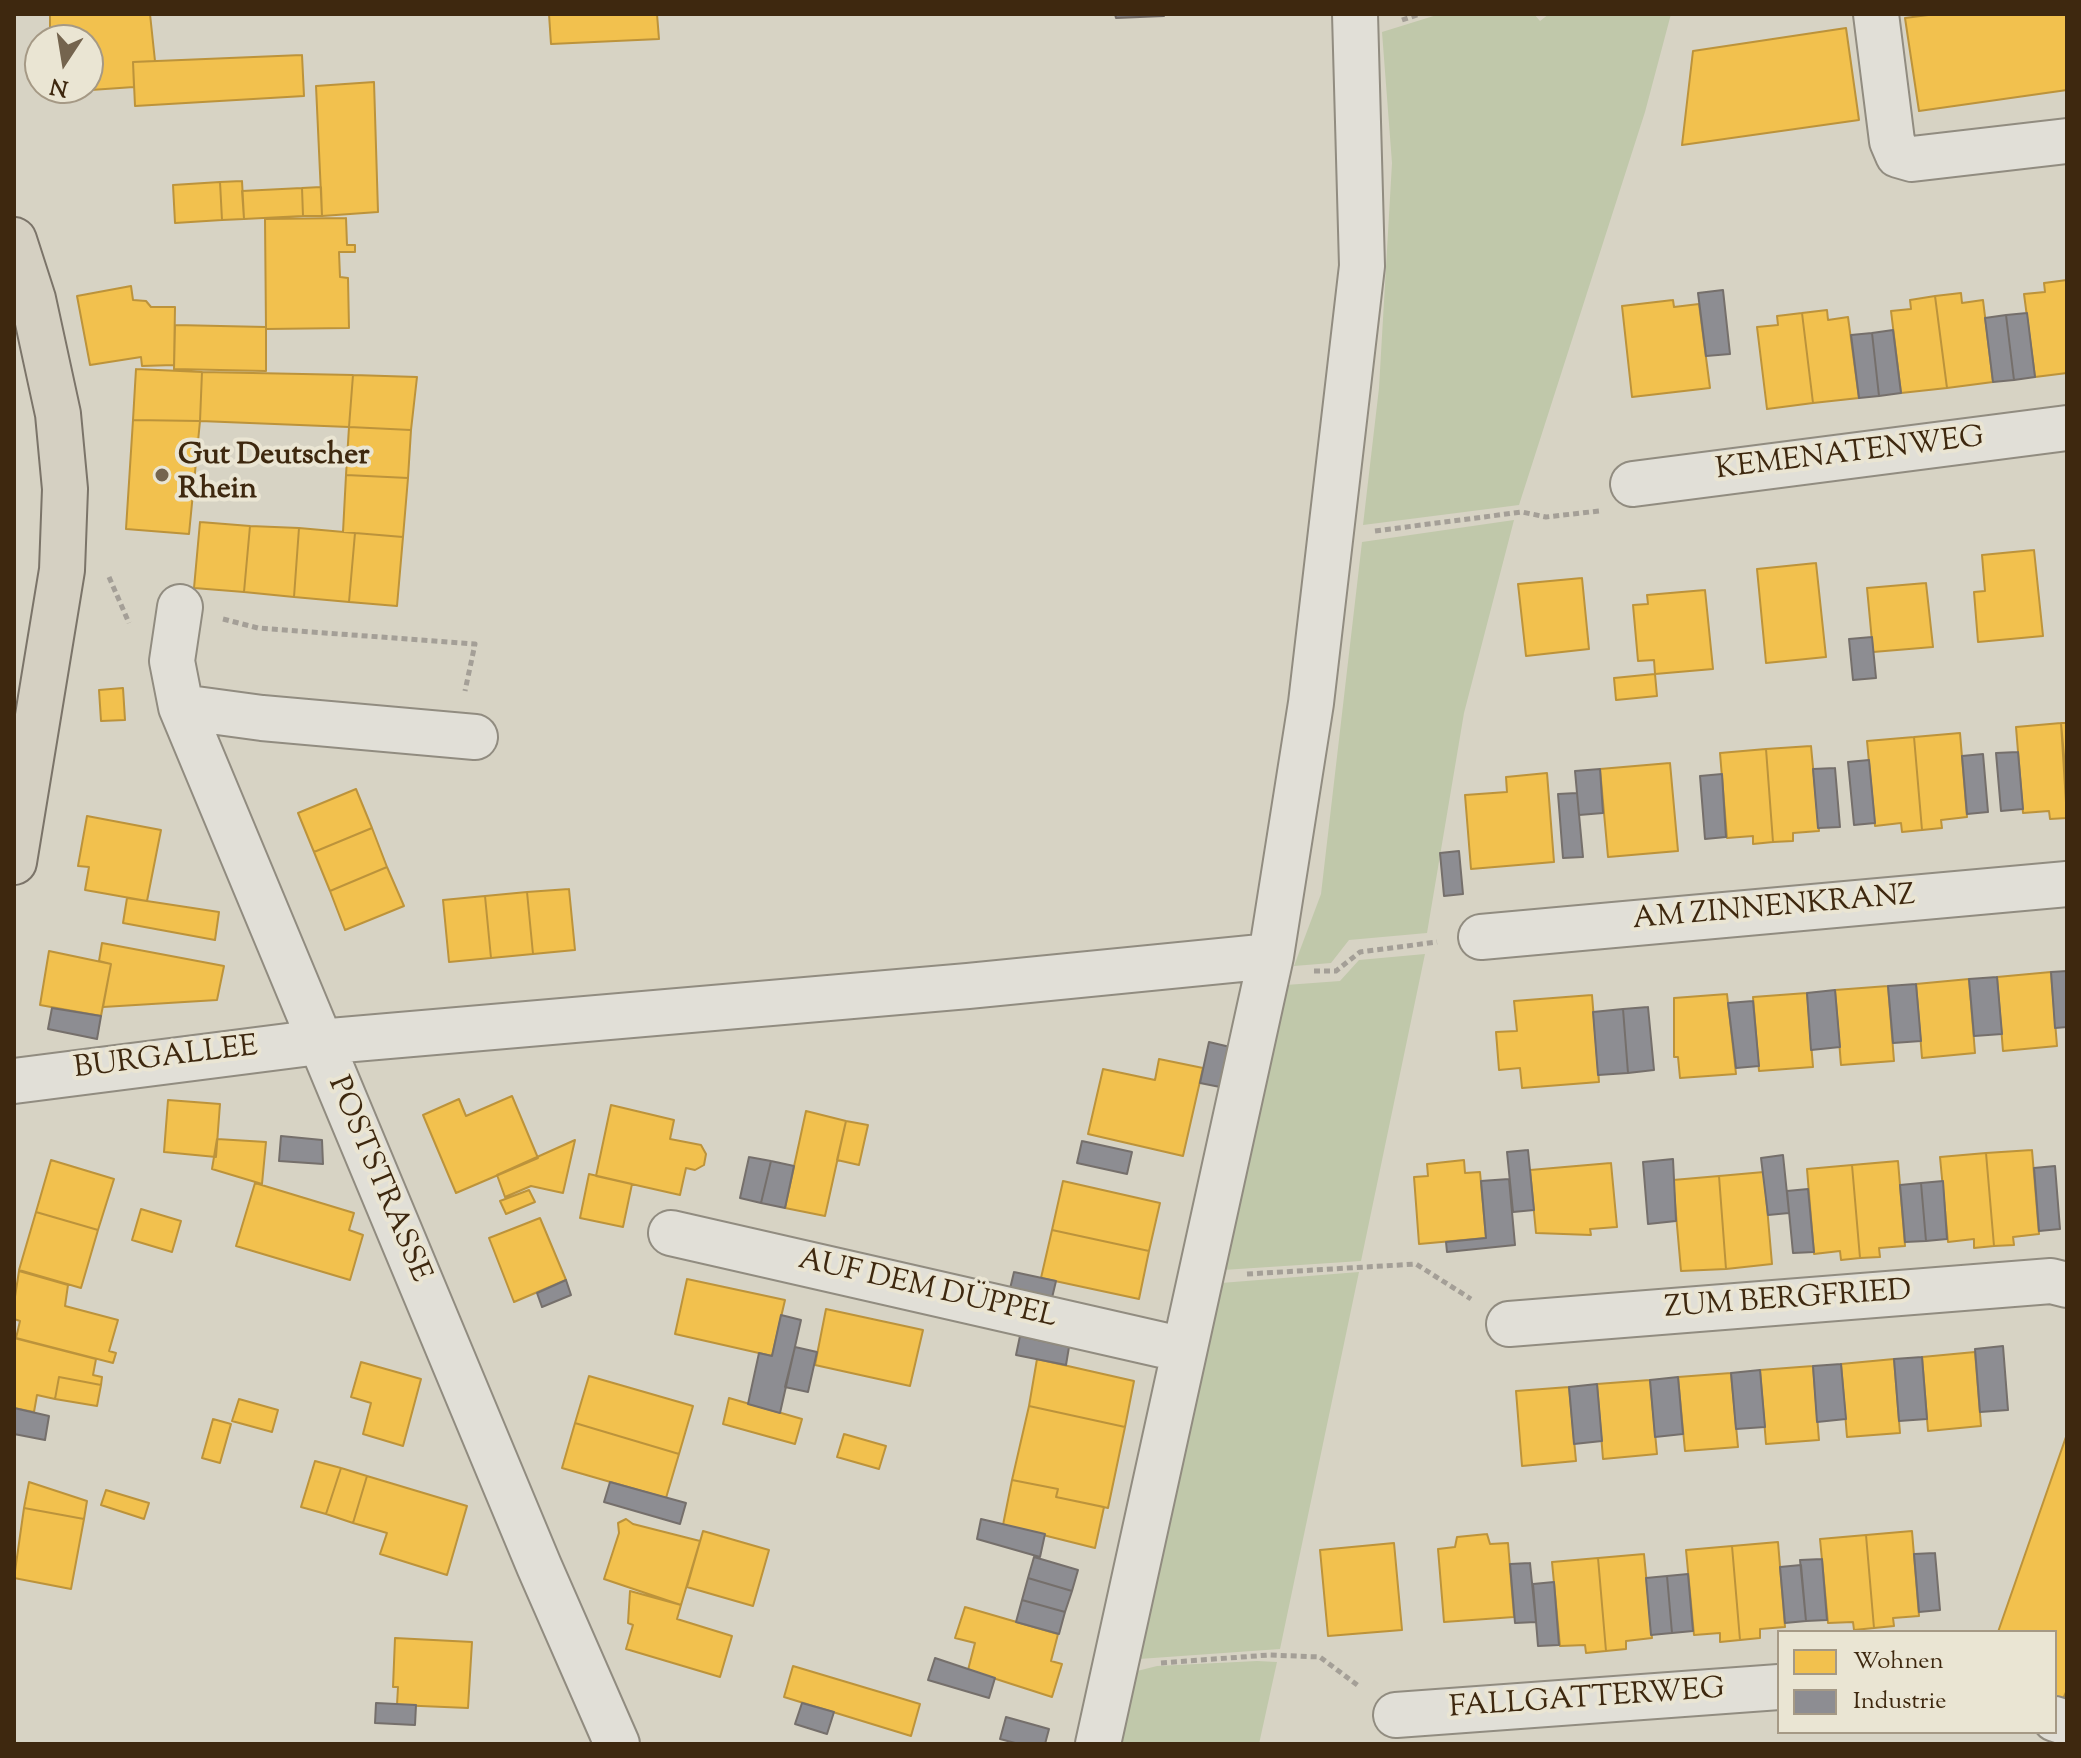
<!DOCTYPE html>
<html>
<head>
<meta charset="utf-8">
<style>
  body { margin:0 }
  #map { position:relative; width:2081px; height:1758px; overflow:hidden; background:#d7d3c4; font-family:"Sorts Mill Goudy",serif }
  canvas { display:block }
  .frame { position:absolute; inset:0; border:16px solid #3e280f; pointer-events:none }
  .legend { position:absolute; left:1777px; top:1630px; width:280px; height:104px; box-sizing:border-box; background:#eae5d3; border:2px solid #a59985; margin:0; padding:10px 14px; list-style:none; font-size:24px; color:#3e280f }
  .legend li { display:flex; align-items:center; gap:16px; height:40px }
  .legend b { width:40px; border:2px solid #a59985 }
  .north { position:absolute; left:24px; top:24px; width:80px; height:80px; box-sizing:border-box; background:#eae5d3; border:2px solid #a59985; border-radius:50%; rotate:192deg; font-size:22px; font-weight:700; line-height:32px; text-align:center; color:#3e280f }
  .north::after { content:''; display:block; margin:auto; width:28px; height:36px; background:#74644e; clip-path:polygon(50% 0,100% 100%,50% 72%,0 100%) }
</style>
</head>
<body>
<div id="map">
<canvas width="2081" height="1758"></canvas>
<div class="frame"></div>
<ul class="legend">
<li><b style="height:22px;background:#f2c14e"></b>Wohnen</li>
<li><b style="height:22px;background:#8d8d92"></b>Industrie</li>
</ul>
<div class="north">N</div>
</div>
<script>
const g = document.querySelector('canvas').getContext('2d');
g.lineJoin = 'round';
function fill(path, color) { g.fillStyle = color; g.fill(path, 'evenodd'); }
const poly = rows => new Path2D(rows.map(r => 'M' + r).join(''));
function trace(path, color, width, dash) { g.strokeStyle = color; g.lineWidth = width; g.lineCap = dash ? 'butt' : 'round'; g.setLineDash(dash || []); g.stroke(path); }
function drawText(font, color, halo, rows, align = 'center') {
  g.font = font + ' "Sorts Mill Goudy",serif'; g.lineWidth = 8; g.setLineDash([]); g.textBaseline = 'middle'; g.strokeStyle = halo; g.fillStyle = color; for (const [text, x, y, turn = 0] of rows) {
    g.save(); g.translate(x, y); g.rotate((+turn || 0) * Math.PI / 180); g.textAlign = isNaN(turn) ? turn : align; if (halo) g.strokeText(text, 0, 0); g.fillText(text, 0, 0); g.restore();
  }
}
const green = poly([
  [1440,14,1534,14,1540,21,1549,14,1671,14,1645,112,1519,505,1363,525,1379,388,1392,163,1382,32],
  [1514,520,1464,713,1427,933,1349,940,1331,963,1294,966,1321,894,1362,542],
  [1425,954,1361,1261,1223,1270,1286,985,1340,981,1359,960],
  [1359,1272,1280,1649,1139,1659,1221,1283],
  [1257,1661,1277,1662,1259,1744,1121,1744,1137,1671,1157,1666]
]);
const homes = poly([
  [50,14,150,14,155,61,133,62,134,87,62,92,62,88,88,88,88,40,50,40,50,14],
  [549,14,657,14,659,39,551,44,549,14],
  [1936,14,2067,14,2067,90,1919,111,1905,18,1936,14],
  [1846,28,1859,120,1682,145,1693,51,1846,28],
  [302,55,304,96,135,106,133,62,302,55],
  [374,82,378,212,322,216,316,86,374,82],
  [242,181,244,219,222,220,220,182,242,181],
  [220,182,222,220,175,223,173,185,220,182],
  [321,187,322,216,303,216,302,188,321,187],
  [302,188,303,216,244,219,242,191,302,188],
  [346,218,347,245,355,245,355,252,339,252,340,277,348,278,349,328,266,329,265,219,346,218],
  [2067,280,2067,373,2035,377,2024,294,2045,292,2044,283,2067,280],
  [131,286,133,300,146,301,151,307,175,307,174,365,142,366,141,357,90,365,77,296,131,286],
  [1961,293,1962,303,1983,300,1993,382,1947,388,1935,296,1961,293],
  [1935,296,1947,388,1901,393,1891,311,1911,309,1910,300,1935,296],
  [1673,300,1674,307,1699,304,1710,388,1632,397,1622,306,1673,300],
  [1827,310,1828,320,1848,317,1859,398,1813,403,1802,313,1827,310],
  [1802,313,1813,403,1767,409,1757,327,1778,325,1777,316,1802,313],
  [175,325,266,327,266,371,174,369,175,325],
  [136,369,202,372,200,421,133,420,136,369],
  [202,372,353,375,349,427,200,421,202,372],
  [353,375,417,377,411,430,349,427,353,375],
  [133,420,200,421,189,534,126,529,133,420],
  [349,427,411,430,408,478,346,475,349,427],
  [346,475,408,478,403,537,343,532,346,475],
  [200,522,250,526,244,592,194,588,200,522],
  [250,526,299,528,294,597,244,592,250,526],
  [299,528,355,533,349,602,294,597,299,528],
  [355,533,403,537,397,606,349,602,355,533],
  [2034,550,2043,636,1978,642,1974,592,1985,591,1982,555,2034,550],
  [1816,563,1826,657,1766,663,1757,569,1816,563],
  [1582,578,1589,649,1526,656,1518,584,1582,578],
  [1926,583,1933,647,1873,652,1867,588,1926,583],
  [1705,590,1713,669,1655,674,1654,660,1638,661,1633,605,1648,604,1647,595,1705,590],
  [1655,674,1657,696,1616,700,1614,678,1655,674],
  [123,688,125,720,101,721,99,690,123,688],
  [2061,723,2067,723,2067,789,2061,723],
  [2061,723,2067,818,2050,819,2049,811,2023,813,2016,727,2061,723],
  [1960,733,1967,817,1941,820,1942,828,1922,830,1914,737,1960,733],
  [1914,737,1922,830,1902,832,1901,823,1875,826,1867,741,1914,737],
  [1811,746,1819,831,1793,833,1793,841,1773,842,1766,749,1811,746],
  [1766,749,1773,842,1753,844,1753,836,1727,838,1720,753,1766,749],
  [1670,763,1678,851,1608,857,1600,769,1670,763],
  [1547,773,1554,862,1471,869,1465,795,1507,792,1506,777,1547,773],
  [356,789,372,828,314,852,298,813,356,789],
  [87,816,161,830,147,901,85,890,89,867,78,866,87,816],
  [372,828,387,867,330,891,314,852,372,828],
  [387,867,404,906,345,930,330,891,387,867],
  [569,889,575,950,533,954,527,892,569,889],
  [527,892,533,954,491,958,485,896,527,892],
  [485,896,491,958,449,962,443,900,485,896],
  [127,898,219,912,215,940,123,923,127,898],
  [102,943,224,966,217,1000,103,1007,111,964,99,961,102,943],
  [49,951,111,964,101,1016,40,1005,49,951],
  [2051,972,2057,1046,2003,1051,1997,977,2051,972],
  [1969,979,1975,1053,1922,1058,1916,984,1969,979],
  [1888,986,1894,1061,1841,1065,1835,990,1888,986],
  [1807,993,1813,1067,1759,1071,1753,997,1807,993],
  [1727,994,1736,1074,1680,1078,1678,1057,1674,1057,1674,998,1727,994],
  [1592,995,1599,1082,1522,1088,1520,1068,1499,1070,1496,1032,1517,1031,1514,1001,1592,995],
  [1159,1059,1203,1068,1183,1156,1088,1134,1103,1069,1155,1080,1159,1059],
  [512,1096,538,1158,456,1193,423,1115,459,1099,466,1116,512,1096],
  [168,1100,220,1104,216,1157,164,1152,168,1100],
  [611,1105,674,1120,670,1139,701,1145,706,1154,704,1165,695,1170,686,1168,680,1195,596,1176,611,1105],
  [806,1111,846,1121,825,1216,785,1208,806,1111],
  [846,1121,868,1125,859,1165,837,1160,846,1121],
  [217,1139,266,1142,262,1184,212,1169,217,1139],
  [575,1140,563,1193,531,1186,505,1197,497,1175,575,1140],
  [2032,1150,2039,1234,2013,1237,2014,1245,1994,1246,1986,1153,2032,1150],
  [1986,1153,1994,1246,1974,1248,1974,1239,1948,1242,1940,1157,1986,1153],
  [51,1160,114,1179,98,1230,36,1212,51,1160],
  [1464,1160,1465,1173,1480,1172,1486,1238,1419,1244,1414,1177,1428,1176,1427,1164,1464,1160],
  [1898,1161,1905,1246,1879,1248,1880,1257,1860,1258,1852,1165,1898,1161],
  [1611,1163,1617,1227,1590,1229,1591,1235,1536,1233,1530,1170,1611,1163],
  [1852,1165,1860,1258,1841,1260,1840,1251,1814,1254,1807,1169,1852,1165],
  [1764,1172,1772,1264,1726,1269,1719,1176,1764,1172],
  [589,1174,632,1184,623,1227,580,1218,589,1174],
  [1719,1176,1726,1269,1681,1271,1673,1180,1719,1176],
  [1063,1181,1160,1203,1149,1251,1052,1230,1063,1181],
  [255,1183,354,1213,349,1230,363,1235,350,1280,236,1246,255,1183],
  [529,1190,535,1202,506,1214,500,1201,529,1190],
  [141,1209,181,1221,172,1252,132,1240,141,1209],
  [36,1212,98,1230,81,1288,19,1270,36,1212],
  [540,1218,566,1280,514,1302,489,1238,540,1218],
  [1052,1230,1149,1251,1139,1299,1041,1278,1052,1230],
  [19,1271,68,1285,65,1306,118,1320,109,1351,116,1353,113,1363,16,1338,20,1321,14,1319,14,1303,19,1271],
  [687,1279,785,1300,772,1356,675,1334,687,1279],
  [826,1309,923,1330,910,1386,815,1365,826,1309],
  [14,1338,96,1359,93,1375,102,1377,101,1385,59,1377,55,1399,37,1395,34,1412,14,1408,14,1338],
  [1975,1352,1981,1426,1928,1431,1922,1357,1975,1352],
  [1037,1359,1134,1381,1125,1427,1029,1406,1037,1359],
  [1894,1359,1900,1433,1847,1437,1841,1364,1894,1359],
  [361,1362,421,1379,403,1446,363,1434,371,1403,351,1397,361,1362],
  [1813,1366,1819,1440,1766,1444,1760,1370,1813,1366],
  [1731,1373,1738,1447,1685,1451,1678,1377,1731,1373],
  [589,1376,693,1406,679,1454,575,1423,589,1376],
  [59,1377,101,1385,97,1406,55,1399,59,1377],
  [1650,1380,1657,1454,1603,1459,1597,1384,1650,1380],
  [1569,1387,1576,1461,1522,1466,1516,1391,1569,1387],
  [729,1398,802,1419,795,1444,723,1424,729,1398],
  [239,1399,278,1410,272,1432,232,1421,239,1399],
  [1029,1406,1125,1427,1108,1508,1056,1497,1058,1489,1012,1480,1029,1406],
  [213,1419,231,1424,220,1463,202,1458,213,1419],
  [575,1423,679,1454,666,1498,562,1468,575,1423],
  [844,1434,886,1446,879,1469,837,1457,844,1434],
  [2067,1434,2067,1690,2063,1699,2055,1696,2055,1632,1998,1632,2067,1434],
  [315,1461,341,1468,326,1514,301,1507,315,1461],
  [341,1468,367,1476,353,1523,326,1514,341,1468],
  [367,1476,467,1506,447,1575,380,1554,387,1533,353,1523,367,1476],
  [1012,1480,1058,1489,1056,1497,1104,1507,1095,1548,1003,1525,1012,1480],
  [29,1482,87,1501,84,1519,24,1508,29,1482],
  [106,1490,149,1503,144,1519,101,1505,106,1490],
  [24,1508,84,1519,71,1589,14,1578,24,1508],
  [626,1519,633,1524,700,1541,681,1605,604,1579,619,1533,618,1523,626,1519],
  [703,1531,769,1550,753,1606,687,1587,703,1531],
  [1912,1531,1919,1616,1893,1618,1894,1626,1874,1628,1866,1535,1912,1531],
  [1487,1534,1490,1544,1508,1543,1514,1617,1444,1622,1438,1549,1455,1547,1457,1537,1487,1534],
  [1866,1535,1874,1628,1854,1630,1853,1622,1828,1623,1820,1539,1866,1535],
  [1778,1542,1785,1627,1760,1629,1760,1638,1740,1640,1732,1546,1778,1542],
  [1394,1543,1402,1630,1328,1636,1320,1550,1394,1543],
  [1732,1546,1740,1640,1720,1642,1720,1633,1694,1635,1686,1550,1732,1546],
  [1644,1554,1652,1638,1626,1641,1626,1649,1606,1651,1598,1558,1644,1554],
  [1598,1558,1606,1651,1586,1653,1585,1645,1560,1646,1552,1562,1598,1558],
  [630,1591,681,1605,677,1619,732,1636,720,1677,626,1649,633,1625,628,1623,630,1591],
  [965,1607,1058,1634,1051,1661,1062,1664,1052,1697,968,1670,975,1643,955,1638,965,1607],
  [395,1638,472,1642,468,1708,397,1705,398,1687,393,1687,395,1638],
  [793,1666,920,1704,911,1736,784,1697,793,1666]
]);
const industry = poly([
  [1115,14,1164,14,1164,16,1116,18,1115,14],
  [1723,290,1730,354,1706,356,1698,293,1723,290],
  [2027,313,2035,377,2014,380,2006,315,2027,313],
  [2006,315,2014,380,1993,382,1985,318,2006,315],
  [1893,330,1901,393,1879,396,1872,333,1893,330],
  [1872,333,1879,396,1859,398,1851,335,1872,333],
  [1872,637,1876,678,1853,680,1849,639,1872,637],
  [2018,752,2023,809,2001,811,1996,753,2018,752],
  [1983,754,1988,812,1967,814,1962,756,1983,754],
  [1869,760,1875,823,1854,825,1848,762,1869,760],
  [1835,768,1840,827,1818,828,1813,769,1835,768],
  [1600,769,1603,813,1579,815,1575,771,1600,769],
  [1722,774,1726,837,1705,839,1700,776,1722,774],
  [1577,793,1583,857,1563,858,1558,794,1577,793],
  [1459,851,1463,894,1444,896,1440,853,1459,851],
  [2067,971,2067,1027,2055,1028,2051,972,2067,971],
  [1997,977,2002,1034,1974,1036,1969,979,1997,977],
  [1916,984,1921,1041,1893,1043,1888,986,1916,984],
  [1835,990,1840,1047,1811,1050,1807,993,1835,990],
  [1753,1001,1759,1066,1736,1068,1728,1003,1753,1001],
  [1648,1007,1654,1070,1628,1073,1623,1009,1648,1007],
  [52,1008,101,1016,97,1039,48,1029,52,1008],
  [1623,1009,1628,1073,1598,1075,1593,1012,1623,1009],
  [1209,1042,1230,1047,1220,1087,1200,1083,1209,1042],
  [281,1136,322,1140,323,1164,279,1161,281,1136],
  [1082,1141,1132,1152,1127,1174,1077,1163,1082,1141],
  [1528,1150,1534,1210,1513,1212,1507,1152,1528,1150],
  [1783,1155,1789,1213,1768,1215,1761,1158,1783,1155],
  [749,1157,771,1161,761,1203,740,1198,749,1157],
  [1673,1159,1676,1221,1648,1224,1643,1162,1673,1159],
  [771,1161,794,1166,785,1208,761,1203,771,1161],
  [2055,1166,2060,1229,2039,1231,2034,1168,2055,1166],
  [1509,1179,1515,1245,1447,1252,1446,1242,1486,1238,1481,1181,1509,1179],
  [1943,1181,1947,1239,1926,1241,1921,1183,1943,1181],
  [1921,1183,1926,1241,1905,1242,1900,1185,1921,1183],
  [1808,1189,1814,1252,1793,1253,1787,1191,1808,1189],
  [1014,1272,1056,1281,1051,1302,1009,1293,1014,1272],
  [566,1280,571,1295,542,1307,537,1293,566,1280],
  [781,1315,801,1320,780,1413,748,1404,759,1353,772,1356,781,1315],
  [1020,1336,1069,1347,1066,1365,1016,1355,1020,1336],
  [2003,1346,2008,1410,1980,1412,1975,1349,2003,1346],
  [795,1347,817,1352,808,1392,785,1387,795,1347],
  [1922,1357,1927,1419,1899,1421,1894,1359,1922,1357],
  [1841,1364,1846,1419,1817,1422,1813,1366,1841,1364],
  [1760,1370,1765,1427,1736,1429,1731,1373,1760,1370],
  [1678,1377,1683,1434,1655,1437,1650,1380,1678,1377],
  [1597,1384,1602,1441,1574,1444,1569,1387,1597,1384],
  [14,1408,49,1416,45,1440,14,1434,14,1408],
  [610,1482,686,1503,680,1524,604,1502,610,1482],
  [981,1519,1045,1534,1040,1557,977,1539,981,1519],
  [1935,1553,1940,1610,1919,1612,1914,1554,1935,1553],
  [1034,1557,1078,1570,1072,1591,1028,1578,1034,1557],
  [1822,1559,1827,1620,1806,1621,1800,1560,1822,1559],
  [1530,1563,1536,1622,1515,1623,1510,1564,1530,1563],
  [1801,1565,1806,1621,1785,1623,1780,1567,1801,1565],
  [1688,1574,1693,1631,1672,1633,1667,1576,1688,1574],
  [1667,1576,1672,1633,1651,1635,1646,1578,1667,1576],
  [1028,1578,1072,1591,1065,1612,1022,1600,1028,1578],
  [1554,1582,1559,1645,1538,1646,1533,1584,1554,1582],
  [1022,1600,1065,1612,1059,1634,1016,1622,1022,1600],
  [935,1658,995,1678,989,1698,928,1680,935,1658],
  [376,1703,416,1705,415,1725,375,1723,376,1703],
  [802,1703,834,1712,827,1734,795,1724,802,1703],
  [1006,1717,1049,1729,1045,1744,1019,1744,1000,1739,1006,1717]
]);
const path = poly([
  [1402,20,1420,14],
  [1375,531,1522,512,1546,517,1599,511],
  [109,577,129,623],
  [223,619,258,628,475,644,465,691],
  [1314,971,1336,971,1360,952,1437,942],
  [1247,1274,1416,1264,1471,1299],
  [1161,1663,1269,1655,1320,1657,1360,1687]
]);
const minor = poly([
  [1876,14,1892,141,1898,155,1912,159,2067,141],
  [1633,484,2067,428],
  [180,607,172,661,181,707,539,1566,617,1744],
  [181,707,262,718,475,737],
  [1481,937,2067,884],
  [14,1081,319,1042,968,986,1271,956],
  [671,1233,1184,1350],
  [1509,1324,2051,1281,2067,1285],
  [1396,1715,1779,1687],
  [2055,1719,2067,1723],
  [1098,1744,1271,956,1311,703,1362,266,1355,14]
]);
const major = poly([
  [14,240,33,299,58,414,65,489,62,570,14,862]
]);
const markers = [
  [162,475,8,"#74644e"]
];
const streetNames = [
  ["KEMENATENWEG",1850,456,-7],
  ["AM ZINNENKRANZ",1774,910,-5],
  ["BURGALLEE",166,1060,-7],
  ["POSTSTRASSE",377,1180,67],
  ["AUF DEM DÜPPEL",927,1291,13],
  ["ZUM BERGFRIED",1788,1302,-4],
  ["FALLGATTERWEG",1587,1701,-4]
];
const poiNames = [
  ["Gut Deutscher",178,458],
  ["Rhein",178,492]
];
fill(green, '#c0c8aa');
fill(homes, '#f2c14e');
trace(homes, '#bc933b', 2);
fill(industry, '#8d8d92');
trace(industry, '#756f6b', 2);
trace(minor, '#918c80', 48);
trace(major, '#7b7469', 48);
trace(path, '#a49f97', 5, [6, 4]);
trace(minor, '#e1dfd7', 44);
trace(major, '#d5d0c2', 44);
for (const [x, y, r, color] of markers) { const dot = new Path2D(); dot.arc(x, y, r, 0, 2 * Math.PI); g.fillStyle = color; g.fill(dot); trace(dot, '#eae5d3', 3); }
drawText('30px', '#3e280f', '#eae5d3', streetNames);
drawText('bold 30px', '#3e280f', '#eae5d3', poiNames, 'left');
</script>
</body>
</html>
